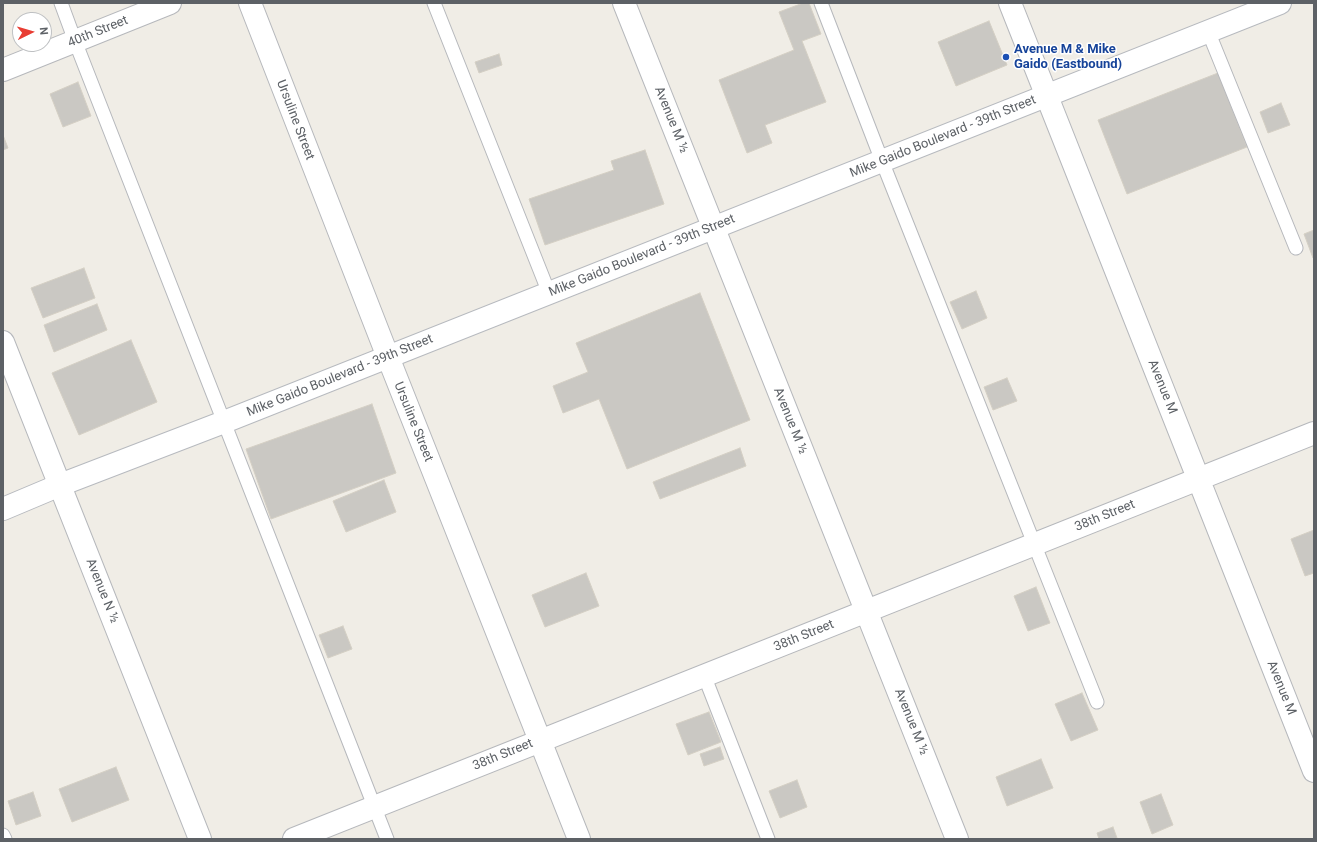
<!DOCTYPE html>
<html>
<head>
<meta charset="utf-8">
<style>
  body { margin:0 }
  #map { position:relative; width:1317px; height:842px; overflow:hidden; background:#f0ede6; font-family:Roboto,sans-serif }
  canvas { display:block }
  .frame { position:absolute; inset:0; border:4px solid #5d6166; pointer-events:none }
  .north { position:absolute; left:12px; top:12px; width:40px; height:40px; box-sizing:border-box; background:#fff; border:1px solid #bec0c2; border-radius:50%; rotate:85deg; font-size:11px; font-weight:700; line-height:16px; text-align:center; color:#5d6166 }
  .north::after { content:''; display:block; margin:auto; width:14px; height:18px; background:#e83d33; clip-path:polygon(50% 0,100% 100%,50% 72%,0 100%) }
</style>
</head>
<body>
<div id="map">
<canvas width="1317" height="842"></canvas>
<div class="frame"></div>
<div class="north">N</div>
</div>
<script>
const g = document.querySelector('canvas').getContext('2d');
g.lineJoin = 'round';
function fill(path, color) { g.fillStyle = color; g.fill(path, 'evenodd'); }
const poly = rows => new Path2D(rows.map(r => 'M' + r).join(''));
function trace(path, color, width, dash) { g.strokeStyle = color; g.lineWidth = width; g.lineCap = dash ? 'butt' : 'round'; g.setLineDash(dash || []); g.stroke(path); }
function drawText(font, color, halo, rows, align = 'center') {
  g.font = font + ' Roboto,sans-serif'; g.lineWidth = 3; g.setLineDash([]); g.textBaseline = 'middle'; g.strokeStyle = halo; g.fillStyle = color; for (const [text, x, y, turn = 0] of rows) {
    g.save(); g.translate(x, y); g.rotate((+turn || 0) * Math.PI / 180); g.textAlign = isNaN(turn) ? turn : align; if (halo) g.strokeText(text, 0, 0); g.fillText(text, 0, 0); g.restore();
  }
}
const building = poly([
  [803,3,809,3,821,34,802,41,826,102,765,125,772,143,747,153,719,80,794,50,779,12,803,3],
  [989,21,1007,65,956,86,938,42,989,21],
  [499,54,502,65,479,73,475,62,499,54],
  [1218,73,1247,147,1127,194,1098,120,1218,73],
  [78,82,91,116,63,127,50,94,78,82],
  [1281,103,1290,125,1268,133,1260,112,1281,103],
  [3,135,8,148,3,150,3,135],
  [645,150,664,204,545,245,529,199,614,170,611,161,645,150],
  [1314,230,1314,257,1313,258,1304,234,1314,230],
  [84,268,95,298,43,318,31,288,84,268],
  [976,291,987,318,962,329,950,302,976,291],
  [700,293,750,420,627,469,599,399,563,413,553,386,588,372,576,343,700,293],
  [97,304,107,330,54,352,44,325,97,304],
  [131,340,157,402,79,435,52,373,131,340],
  [1007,378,1017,401,993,410,984,387,1007,378],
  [372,404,396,473,271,519,246,449,372,404],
  [740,448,746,466,660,499,653,482,740,448],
  [384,480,396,512,346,532,333,501,384,480],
  [1314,530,1314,573,1305,576,1291,539,1314,530],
  [586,573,599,606,545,627,532,595,586,573],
  [1036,587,1050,623,1028,631,1014,596,1036,587],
  [343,626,352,649,328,658,319,635,343,626],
  [1082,693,1098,730,1071,741,1055,704,1082,693],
  [709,712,721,742,688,755,676,724,709,712],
  [720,747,724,759,704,766,700,754,720,747],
  [1041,759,1053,788,1007,806,996,777,1041,759],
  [116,767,129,800,72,822,59,789,116,767],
  [797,780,807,807,780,818,769,791,797,780],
  [33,792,41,816,16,825,8,801,33,792],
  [1161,794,1173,825,1152,834,1140,802,1161,794],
  [1113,827,1117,838,1113,839,1099,839,1097,833,1113,827]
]);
const service = poly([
  [61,3,75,41,387,839],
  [434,3,549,293],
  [821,3,882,161,1097,702],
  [1208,31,1296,248],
  [704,675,768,839],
  [3,835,5,839]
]);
const minor = poly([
  [250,3,388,357,579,839],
  [624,3,957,839],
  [1010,3,1314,771],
  [3,70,170,3],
  [3,342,200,839],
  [294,839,1314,433]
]);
const secondary = poly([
  [3,509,60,485,224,422,1280,3]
]);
const markers = [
  [1006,57,4,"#1a4fb4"]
];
const streetNames = [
  ["40th Street",98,32,-22],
  ["Ursuline Street",295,120,69],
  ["Avenue M ½",671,120,68],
  ["Mike Gaido Boulevard - 39th Street",943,137,-22],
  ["Mike Gaido Boulevard - 39th Street",642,256,-22],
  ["Mike Gaido Boulevard - 39th Street",340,376,-22],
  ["Avenue M",1162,387,68],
  ["Avenue M ½",790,421,68],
  ["Ursuline Street",413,422,68],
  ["38th Street",1105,516,-22],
  ["Avenue N ½",102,591,68],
  ["38th Street",804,636,-22],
  ["Avenue M",1281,688,68],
  ["Avenue M ½",911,722,68],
  ["38th Street",503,755,-22]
];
const transitNames = [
  ["Avenue M & Mike",1014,50],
  ["Gaido (Eastbound)",1014,65]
];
fill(building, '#cac8c3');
trace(building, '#d4cfc4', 1);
trace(service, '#b6b8bc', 15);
trace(minor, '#b6b8bc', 24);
trace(secondary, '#b7babf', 24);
trace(service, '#fff', 13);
trace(minor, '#fff', 22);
trace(secondary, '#fff', 22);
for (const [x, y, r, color] of markers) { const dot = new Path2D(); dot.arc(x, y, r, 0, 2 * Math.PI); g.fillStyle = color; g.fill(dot); trace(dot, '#fff', 1.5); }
drawText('13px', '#5d6166', '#fff', streetNames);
drawText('bold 13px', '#164399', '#fff', transitNames, 'left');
</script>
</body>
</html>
